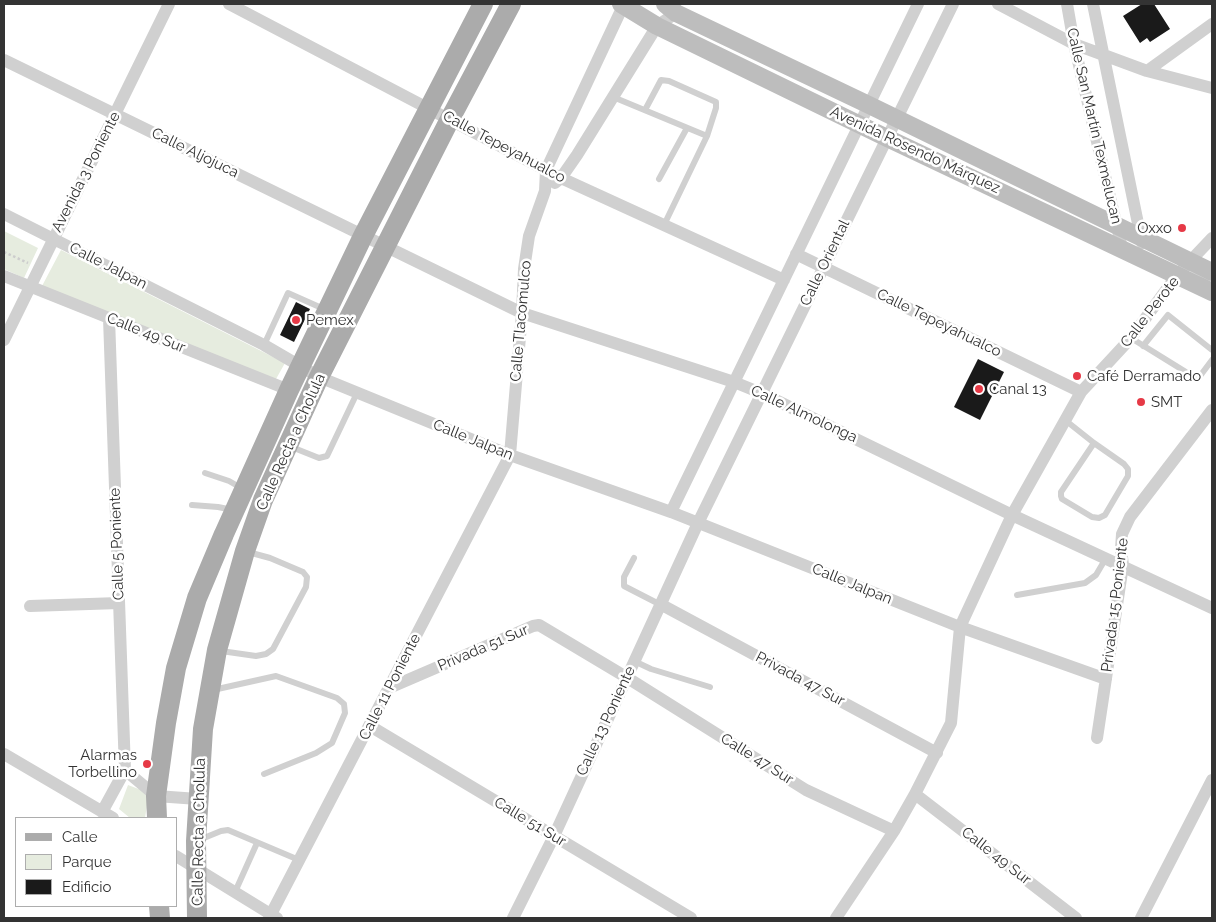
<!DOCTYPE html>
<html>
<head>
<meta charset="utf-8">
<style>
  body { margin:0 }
  #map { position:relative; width:1216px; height:922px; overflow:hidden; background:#fff; font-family:Raleway,sans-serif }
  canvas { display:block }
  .frame { position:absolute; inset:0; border:5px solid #333; pointer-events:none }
  .legend { position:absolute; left:15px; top:817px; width:162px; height:90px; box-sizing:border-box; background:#fff; border:1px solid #adadad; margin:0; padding:6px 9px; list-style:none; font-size:15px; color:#333 }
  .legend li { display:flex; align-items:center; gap:10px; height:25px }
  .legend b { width:25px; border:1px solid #adadad }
</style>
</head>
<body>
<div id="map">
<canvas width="1216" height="922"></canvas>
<div class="frame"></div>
<ul class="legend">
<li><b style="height:6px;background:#ababab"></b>Calle</li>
<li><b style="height:14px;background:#e6ecdf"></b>Parque</li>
<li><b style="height:14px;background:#1a1a1a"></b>Edificio</li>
</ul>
</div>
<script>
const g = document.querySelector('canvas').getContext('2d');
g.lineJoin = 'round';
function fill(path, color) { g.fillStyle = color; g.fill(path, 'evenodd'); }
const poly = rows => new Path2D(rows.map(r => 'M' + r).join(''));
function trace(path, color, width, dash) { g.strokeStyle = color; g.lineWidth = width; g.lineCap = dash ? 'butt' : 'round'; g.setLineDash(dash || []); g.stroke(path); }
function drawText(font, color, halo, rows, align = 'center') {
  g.font = font + ' Raleway,sans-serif'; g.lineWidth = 5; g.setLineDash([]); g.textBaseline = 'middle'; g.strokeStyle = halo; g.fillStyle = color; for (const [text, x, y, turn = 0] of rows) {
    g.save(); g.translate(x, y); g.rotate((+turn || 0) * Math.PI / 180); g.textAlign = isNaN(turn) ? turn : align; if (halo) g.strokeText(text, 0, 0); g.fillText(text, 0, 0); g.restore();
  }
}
const green = poly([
  [4,231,38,248,24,278,4,269],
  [61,250,285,363,276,379,42,286],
  [128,785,144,791,148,799,145,818,130,818,119,809]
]);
const building = poly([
  [1142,4,1154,4,1170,29,1150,42,1147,38,1140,43,1123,16],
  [296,302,310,309,294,342,280,335],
  [978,359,1004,372,980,420,954,407]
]);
const path = poly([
  [4,252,28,263]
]);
const service = poly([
  [613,97,707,136],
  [645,110,661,80,669,81,716,102,716,108,707,136,664,225],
  [659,179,687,128],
  [1131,338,1194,377,1200,376,1212,360],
  [264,345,288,293,324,309],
  [1143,346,1168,315,1212,350],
  [1065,420,1094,443,1124,464,1128,469,1128,476,1115,498,1105,515,1099,518,1092,517,1062,499,1061,496,1061,492,1094,443],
  [289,446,319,458,327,456,357,393],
  [205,473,229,481,243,489],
  [192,505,218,507,233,510],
  [634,558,624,577,624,586,661,605],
  [1017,595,1085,583,1096,575,1106,558],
  [221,651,256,656,266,654,273,649,306,587,307,577,303,572,270,558,248,552],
  [634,661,651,669,710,687],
  [213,690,276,676,337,698,344,704,345,713,332,743,316,753,264,774],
  [199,840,221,831,228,830,299,860],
  [235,892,257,843]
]);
const minor = poly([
  [229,4,561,178,784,280],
  [998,4,1074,44,1147,71,1212,88],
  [1067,4,1074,44,1122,248],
  [1093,4,1142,243],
  [4,60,522,313,734,382,761,393,1012,515,1212,608],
  [1147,71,1212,24],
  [555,183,561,178,577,155,657,26,676,13],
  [4,214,264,345,319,377,510,455,671,512,960,627,1106,679],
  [796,254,1081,392],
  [4,276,289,390],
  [109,318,125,770],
  [4,340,169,4],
  [671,512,918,4],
  [662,605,937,753],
  [30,606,119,603],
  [389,688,533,626,539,625,626,677,806,790,894,831],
  [370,726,691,918],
  [1097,738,1123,565,1121,549,1122,534,1130,517,1212,410],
  [4,754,113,818],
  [125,770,156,796,198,799],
  [915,794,1076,918],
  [102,812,125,770],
  [176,856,277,918],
  [269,918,510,455,522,313,524,269,529,236,545,191,546,170,623,6],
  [513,918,554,836,698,523,953,4],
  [836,918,894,831,915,794,951,723,960,627,1012,515,1081,392,1131,338,1177,275,1212,238],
  [1141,918,1212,780]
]);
const secondary = poly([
  [621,4,657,26,887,138,1212,292],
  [665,4,676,13,869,105,1212,272]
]);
const primary = poly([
  [157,818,156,796,166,723,176,668,197,598,224,534,289,390,363,236,483,4],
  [159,906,160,918],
  [197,918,196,841,203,729,217,650,245,551,263,500,319,377,450,119,511,4]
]);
const markers = [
  [1182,228,5,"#e63946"],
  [296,320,5,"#e63946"],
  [1077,376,5,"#e63946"],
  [979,389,5,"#e63946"],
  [1141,402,5,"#e63946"],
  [147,764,5,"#e63946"]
];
const streetNames = [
  ["Calle San Martín Texmelucan",1094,126,77],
  ["Calle Tepeyahualco",504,147,28],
  ["Avenida Rosendo Márquez",915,150,25],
  ["Calle Aljojuca",195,153,26],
  ["Avenida 3 Poniente",86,172,-63],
  ["Calle Oriental",825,263,-64],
  ["Calle Jalpan",108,266,27],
  ["Calle Perote",1150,312,-52],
  ["Calle Tlacomulco",521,321,-85],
  ["Calle Tepeyahualco",939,323,26],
  ["Calle 49 Sur",146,333,22],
  ["Calle Almolonga",804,414,25],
  ["Calle Jalpan",473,440,22],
  ["Calle Recta a Cholula",291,442,-66],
  ["Calle 5 Poniente",117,544,-92],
  ["Calle Jalpan",852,584,22],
  ["Privada 15 Poniente",1115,605,-83],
  ["Privada 51 Sur",483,648,-23],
  ["Privada 47 Sur",800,679,28],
  ["Calle 11 Poniente",390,687,-63],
  ["Calle 13 Poniente",606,721,-65],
  ["Calle 47 Sur",757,759,32],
  ["Calle 51 Sur",530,822,31],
  ["Calle Recta a Cholula",199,832,-89],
  ["Calle 49 Sur",996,856,38]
];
const poiNames = [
  ["Oxxo",1172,228,"right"],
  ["Pemex",306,320],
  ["Café Derramado",1087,376],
  ["Canal 13",989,389],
  ["SMT",1151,402],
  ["Alarmas",137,755,"right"],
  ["Torbellino",137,772,"right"]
];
fill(green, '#e6ecdf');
fill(building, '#1a1a1a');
trace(path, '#cdcdcd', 2.5, [2.5, 2.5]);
trace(service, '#d0d0d0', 6);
trace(minor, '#d0d0d0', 12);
trace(secondary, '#bdbdbd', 18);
trace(primary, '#ababab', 20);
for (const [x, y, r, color] of markers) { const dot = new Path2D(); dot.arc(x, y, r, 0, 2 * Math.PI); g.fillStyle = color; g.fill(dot); trace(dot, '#fff', 2); }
drawText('15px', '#333', '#fff', streetNames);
drawText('15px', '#333', '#fff', poiNames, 'left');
</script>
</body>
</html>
